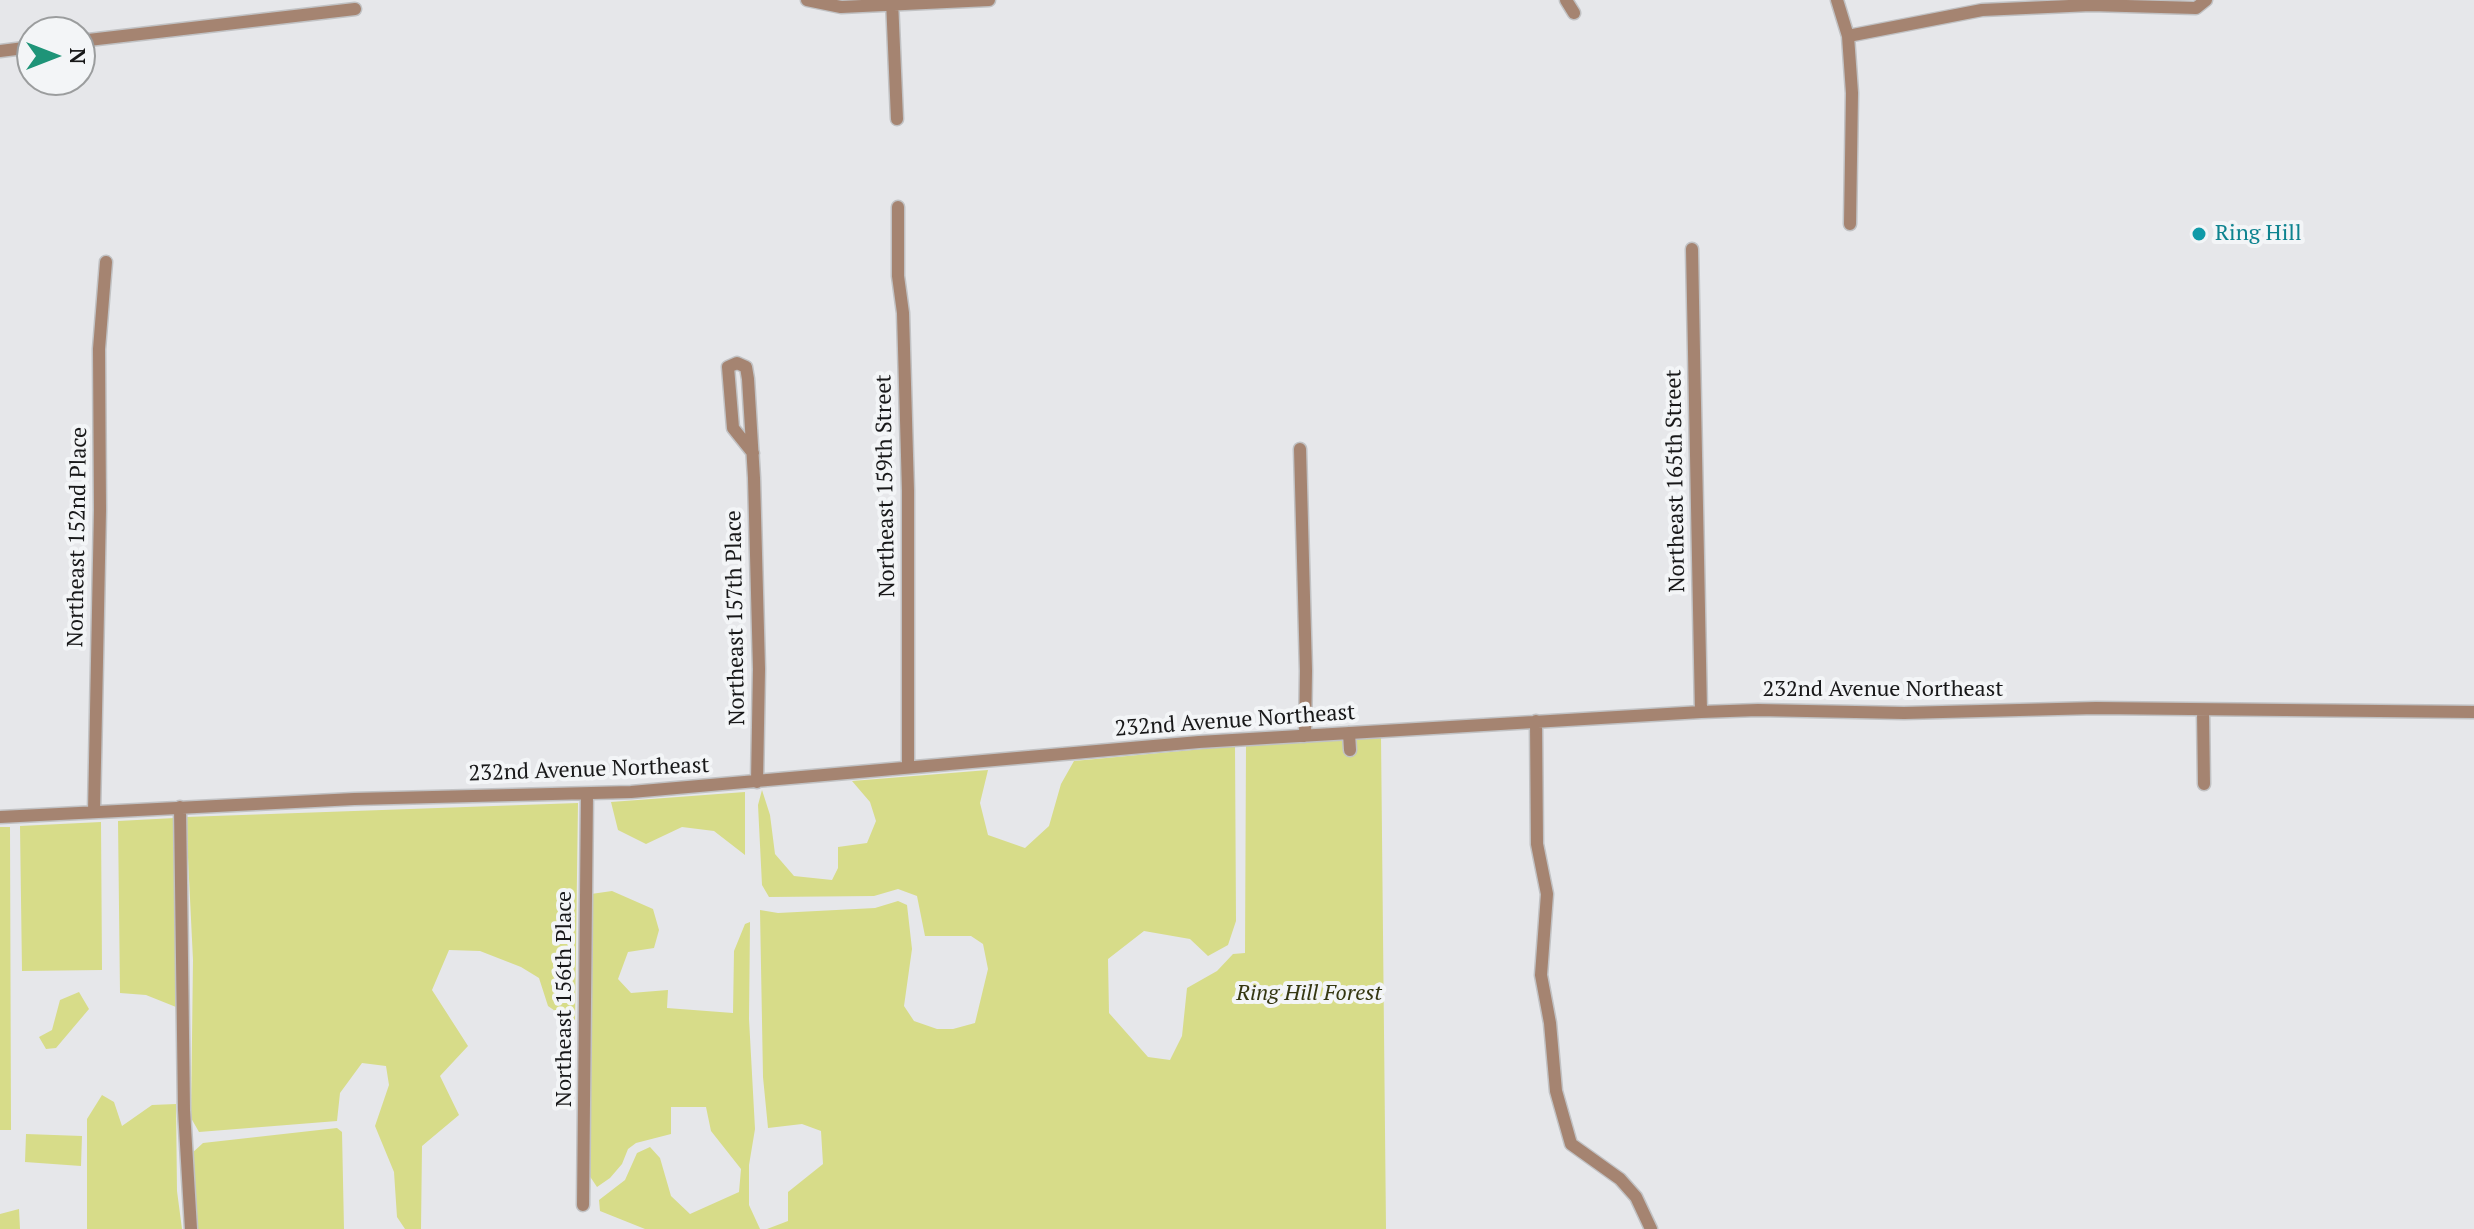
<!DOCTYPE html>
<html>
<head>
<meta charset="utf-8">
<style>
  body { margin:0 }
  #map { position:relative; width:2474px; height:1229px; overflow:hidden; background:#e6e7ea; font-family:"PT Serif",serif }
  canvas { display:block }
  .north { position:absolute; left:16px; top:16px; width:80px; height:80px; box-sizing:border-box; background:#f3f5f7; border:2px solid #9b9d9e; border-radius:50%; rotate:90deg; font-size:22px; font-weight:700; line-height:32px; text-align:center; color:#181819 }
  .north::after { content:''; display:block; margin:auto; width:28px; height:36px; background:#1e9478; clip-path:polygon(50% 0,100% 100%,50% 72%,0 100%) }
</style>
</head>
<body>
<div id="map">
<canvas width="2474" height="1229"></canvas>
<div class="north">N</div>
</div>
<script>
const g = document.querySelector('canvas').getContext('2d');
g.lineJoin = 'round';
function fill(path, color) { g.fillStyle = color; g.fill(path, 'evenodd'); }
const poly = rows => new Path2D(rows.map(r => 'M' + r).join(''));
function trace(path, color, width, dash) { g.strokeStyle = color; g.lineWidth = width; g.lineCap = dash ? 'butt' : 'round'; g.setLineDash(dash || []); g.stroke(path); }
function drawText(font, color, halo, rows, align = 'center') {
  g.font = font + ' "PT Serif",serif'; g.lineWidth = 8; g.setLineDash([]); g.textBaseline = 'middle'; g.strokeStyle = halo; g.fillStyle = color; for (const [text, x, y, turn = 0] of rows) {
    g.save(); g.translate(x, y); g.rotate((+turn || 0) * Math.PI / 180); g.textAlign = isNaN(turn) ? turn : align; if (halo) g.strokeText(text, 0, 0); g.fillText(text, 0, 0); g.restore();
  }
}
const green = poly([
  [1381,737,1386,1229,767,1229,788,1221,788,1192,823,1164,821,1131,802,1124,768,1128,763,1077,760,910,778,913,875,908,898,901,907,905,912,949,904,1006,914,1021,937,1029,953,1029,975,1023,988,969,983,944,971,936,925,936,917,896,898,889,874,896,769,897,762,885,758,805,762,790,770,815,775,854,794,876,832,880,838,868,838,847,867,843,876,821,870,802,852,781,988,770,980,803,988,835,1025,848,1049,826,1061,784,1074,761,1235,746,1236,921,1228,945,1208,956,1190,939,1144,931,1108,959,1109,1013,1148,1057,1170,1060,1182,1036,1187,988,1217,971,1233,954,1245,953,1246,745],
  [745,792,745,855,714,831,682,827,646,844,618,830,611,802],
  [578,803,575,1020,568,1020,548,1006,539,978,521,967,480,951,449,950,432,990,468,1046,440,1076,459,1115,422,1146,421,1229,405,1229,397,1217,394,1172,375,1126,389,1085,386,1066,362,1063,340,1093,337,1121,199,1132,191,1118,193,960,186,817],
  [175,818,177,968,176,1007,146,995,120,993,118,821],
  [101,822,102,970,22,971,20,826],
  [0,827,10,827,11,1130,0,1130],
  [612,891,653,909,659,930,654,948,628,952,618,979,631,993,668,990,667,1008,733,1013,734,951,745,924,750,922,749,1019,755,1129,749,1165,749,1205,760,1229,645,1229,600,1211,599,1200,625,1180,637,1153,650,1147,660,1158,671,1196,690,1214,739,1192,741,1169,711,1131,706,1107,671,1107,671,1134,636,1143,628,1149,622,1164,610,1178,597,1187,589,1175,591,894],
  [79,992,89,1009,56,1048,46,1049,39,1037,52,1030,60,1000],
  [102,1095,114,1102,122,1126,152,1105,176,1104,177,1191,182,1229,87,1229,87,1119],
  [337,1128,342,1132,344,1229,197,1229,191,1183,191,1154,203,1143],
  [26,1134,82,1136,81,1166,25,1162],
  [19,1209,20,1229,0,1229,0,1214]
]);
const minor = poly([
  [807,0,841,7,989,0],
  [892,0,897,119],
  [1566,0,1574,13],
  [1837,0,1848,36,1852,93,1850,224],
  [1848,36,1982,10,2091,5,2196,8,2206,0],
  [80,41,355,9],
  [0,51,32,47],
  [898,207,898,276,903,313,908,491,908,766],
  [1692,249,1701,712],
  [1300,449,1306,671,1305,736],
  [753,453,733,428,728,367,737,363,746,367,748,379,754,478,759,669,757,782],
  [2203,711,2204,784],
  [1536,721,1537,844,1547,894,1541,975,1550,1023,1556,1091,1571,1144,1620,1179,1636,1197,1651,1229],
  [1349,733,1350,750],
  [180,807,184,1110,191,1229],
  [94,812,100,510,99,349,106,262],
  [0,817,354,799,631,792,1199,742,1701,712,1758,710,1904,713,2096,708,2474,712],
  [583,1205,587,794]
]);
const markers = [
  [2199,234,8,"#0f9aa8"]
];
const cultureNames = [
  ["Ring Hill",2215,234]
];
const streetNames = [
  ["Northeast 165th Street",1676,481,-91],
  ["Northeast 159th Street",886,486,-91],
  ["Northeast 152nd Place",78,537,-89],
  ["Northeast 157th Place",736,618,-91],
  ["232nd Avenue Northeast",1883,690],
  ["232nd Avenue Northeast",1235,721,-4],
  ["232nd Avenue Northeast",589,770,-2],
  ["Northeast 156th Place",565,999,-90]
];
const parkNames = [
  ["Ring Hill Forest",1309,994]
];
fill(green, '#d7dc89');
trace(minor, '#c1c2c4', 15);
trace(minor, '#a58471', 12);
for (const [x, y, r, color] of markers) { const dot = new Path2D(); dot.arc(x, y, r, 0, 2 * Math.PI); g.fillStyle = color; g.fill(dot); trace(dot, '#f3f5f7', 3); }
drawText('22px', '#0d838f', '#f3f5f7', cultureNames, 'left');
drawText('22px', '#181819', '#f3f5f7', streetNames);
drawText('italic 22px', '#353712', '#f3f5f7', parkNames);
</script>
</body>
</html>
